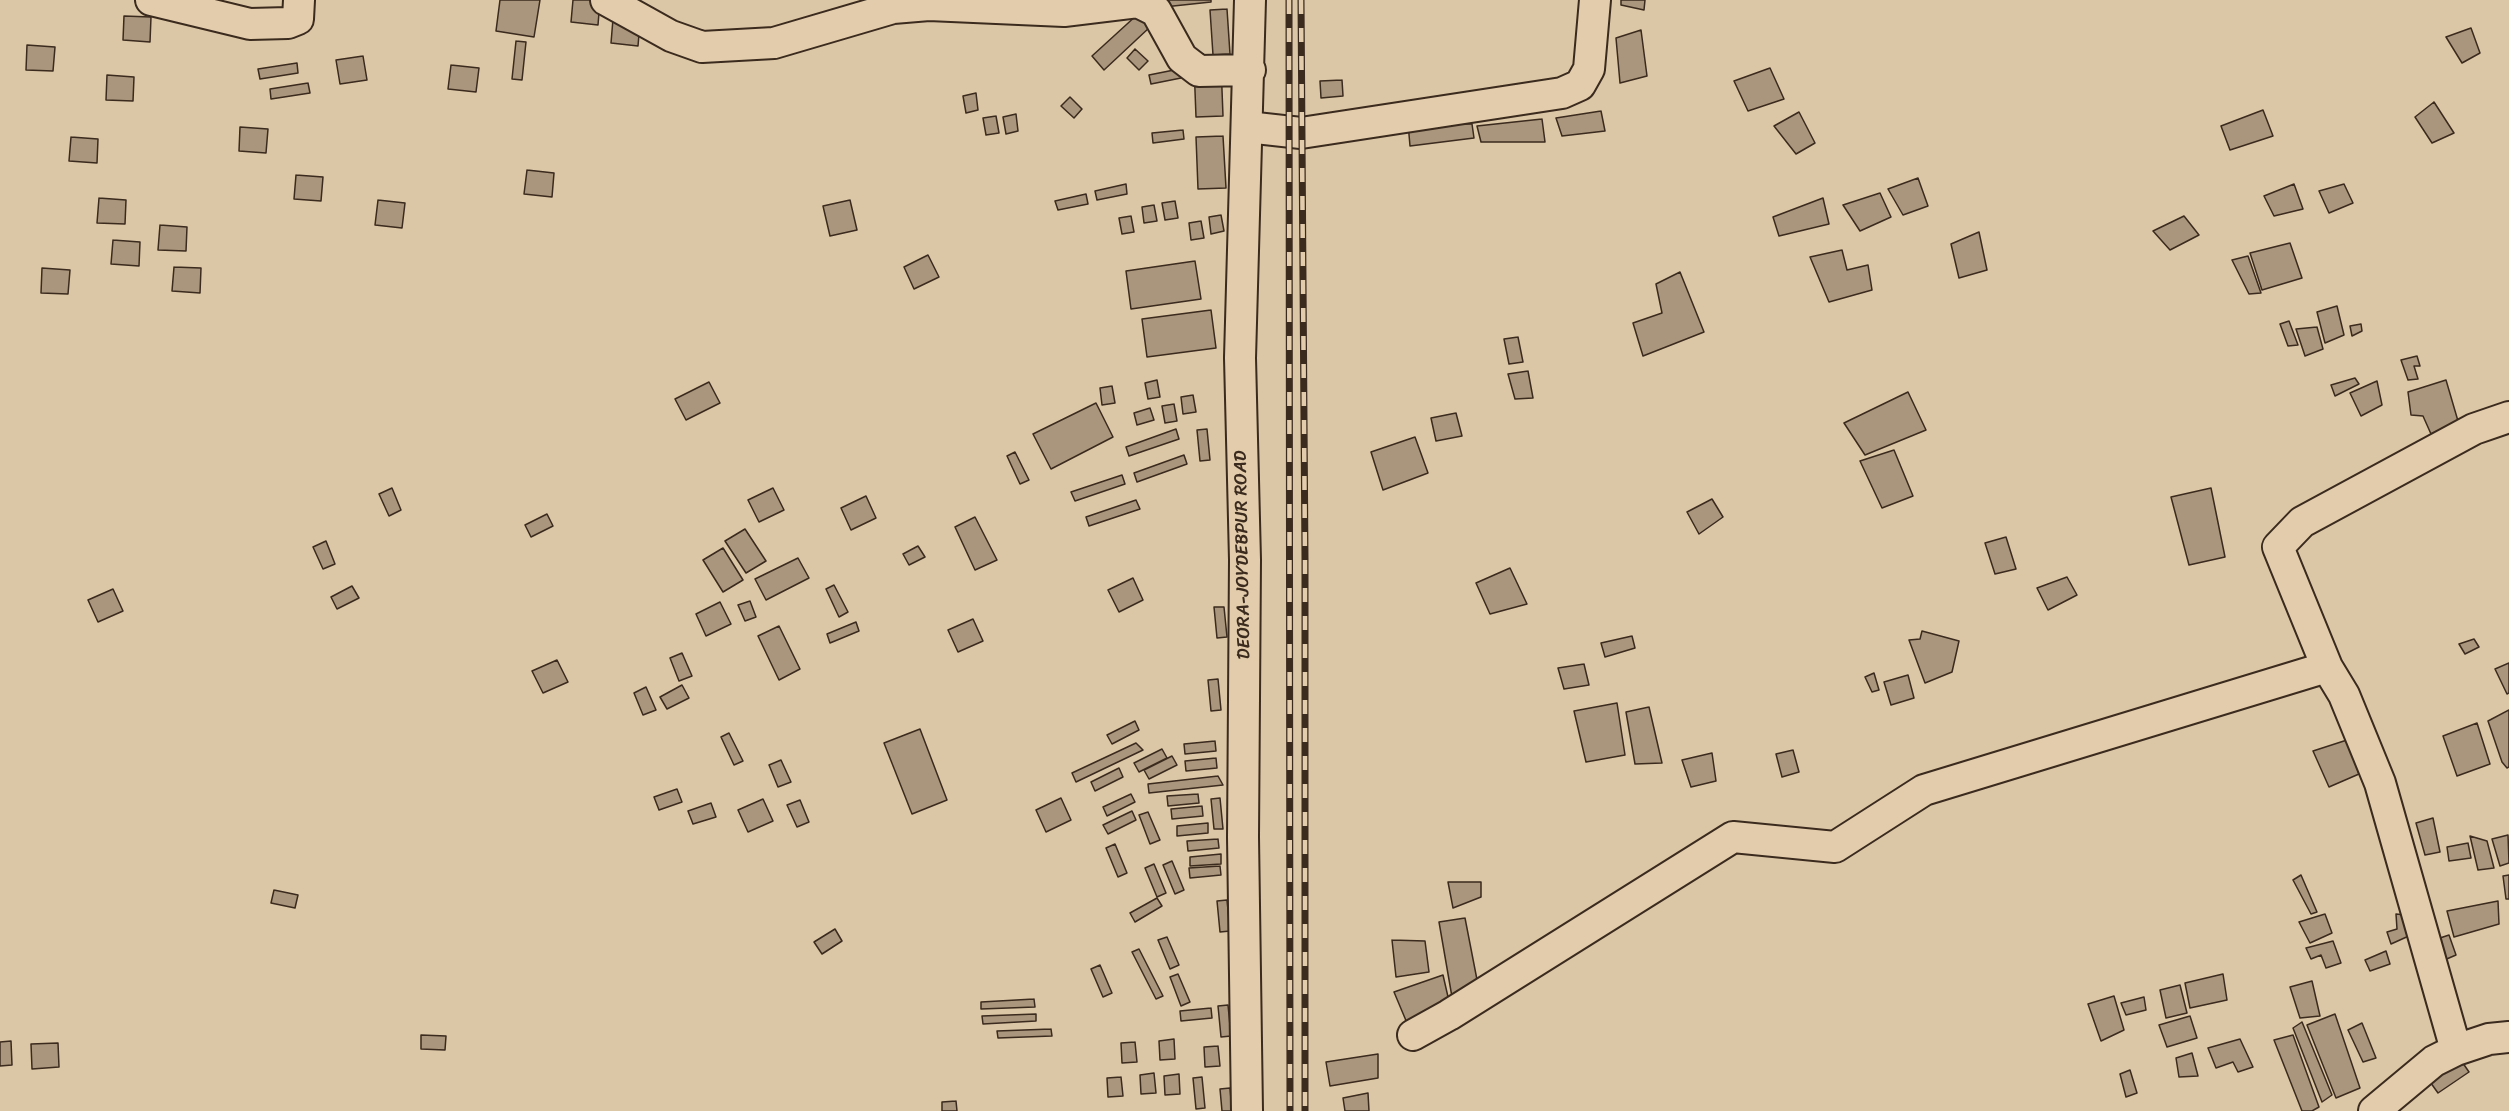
<!DOCTYPE html>
<html>
<head>
<meta charset="utf-8">
<style>
  body { margin:0 }
  canvas { display:block; background:#dbc6a5 }
</style>
</head>
<body>
<canvas width="2509" height="1111"></canvas>
<script>
const g = document.querySelector('canvas').getContext('2d');
g.lineJoin = 'round';
function fill(path, color) { g.fillStyle = color; g.fill(path, 'evenodd'); }
const poly = rows => new Path2D(rows.map(r => 'M' + r).join(''));
function trace(path, color, width, dash) { g.strokeStyle = color; g.lineWidth = width; g.lineCap = dash ? 'butt' : 'round'; g.setLineDash(dash || []); g.stroke(path); }
function drawText(font, color, halo, rows, align = 'center') {
  g.font = font + ' Sriracha,sans-serif'; g.lineWidth = 5; g.setLineDash([]); g.textBaseline = 'middle'; g.strokeStyle = halo; g.fillStyle = color; for (const [text, x, y, turn = 0] of rows) {
    g.save(); g.translate(x, y); g.rotate((+turn || 0) * Math.PI / 180); g.textAlign = isNaN(turn) ? turn : align; if (halo) g.strokeText(text, 0, 0); g.fillText(text, 0, 0); g.restore();
  }
}
const building = poly([
  [500,0,540,0,534,37,496,31,500,0],
  [573,0,600,0,598,25,571,22,573,0],
  [1163,0,1211,0,1211,2,1164,7,1163,0],
  [1621,0,1645,0,1644,10,1621,5,1621,0],
  [1227,9,1230,54,1213,55,1210,10,1227,9],
  [1138,14,1150,27,1104,70,1092,56,1138,14],
  [124,16,151,17,150,42,123,40,124,16],
  [613,19,640,22,638,46,611,43,613,19],
  [2471,28,2480,53,2462,63,2446,37,2471,28],
  [1641,30,1647,76,1620,83,1616,38,1641,30],
  [516,41,526,42,522,80,512,79,516,41],
  [27,45,55,47,53,71,26,70,27,45],
  [1135,49,1148,61,1139,70,1127,58,1135,49],
  [363,56,367,80,340,84,336,60,363,56],
  [297,63,298,73,260,79,258,69,297,63],
  [1221,64,1223,116,1196,117,1194,65,1221,64],
  [451,65,479,68,476,92,448,89,451,65],
  [1770,68,1784,99,1748,111,1734,81,1770,68],
  [1179,69,1181,78,1151,84,1149,75,1179,69],
  [107,75,134,77,133,101,106,100,107,75],
  [1342,80,1343,96,1321,98,1320,81,1342,80],
  [308,83,310,93,271,99,270,89,308,83],
  [976,93,978,110,966,113,963,96,976,93],
  [1070,97,1082,109,1074,118,1061,106,1070,97],
  [2434,102,2454,133,2432,143,2415,117,2434,102],
  [2263,110,2273,136,2230,150,2221,126,2263,110],
  [1601,111,1605,131,1562,136,1556,118,1601,111],
  [1799,112,1815,143,1796,154,1774,126,1799,112],
  [1016,114,1018,131,1006,134,1003,117,1016,114],
  [996,116,999,133,986,135,983,118,996,116],
  [1542,119,1545,142,1481,142,1477,126,1542,119],
  [1408,123,1472,124,1474,138,1410,146,1408,123],
  [240,127,268,129,266,153,239,151,240,127],
  [1183,130,1184,139,1153,143,1152,133,1183,130],
  [1223,136,1226,188,1198,189,1196,137,1223,136],
  [71,137,98,139,97,163,69,161,71,137],
  [527,170,554,173,552,197,524,194,527,170],
  [296,175,323,177,321,201,294,199,296,175],
  [1918,178,1928,206,1903,215,1888,189,1918,178],
  [1126,184,1127,194,1097,200,1095,191,1126,184],
  [2294,184,2303,209,2274,216,2264,196,2294,184],
  [2344,184,2353,203,2329,213,2319,191,2344,184],
  [1880,193,1891,217,1860,231,1843,205,1880,193],
  [1086,194,1088,204,1058,210,1055,201,1086,194],
  [99,198,126,200,125,224,97,223,99,198],
  [1823,198,1829,224,1779,236,1773,217,1823,198],
  [378,200,405,203,402,228,375,225,378,200],
  [850,200,857,230,830,236,823,206,850,200],
  [1175,201,1178,218,1165,220,1162,203,1175,201],
  [1154,205,1157,221,1144,223,1142,207,1154,205],
  [1221,215,1224,231,1211,234,1209,217,1221,215],
  [1131,216,1134,232,1122,234,1119,218,1131,216],
  [2184,216,2199,235,2170,250,2153,231,2184,216],
  [1201,221,1204,238,1191,240,1189,223,1201,221],
  [160,225,187,227,186,251,158,250,160,225],
  [1979,232,1987,270,1959,278,1951,244,1979,232],
  [113,240,140,242,139,266,111,264,113,240],
  [2290,243,2302,278,2262,290,2250,253,2290,243],
  [1842,250,1847,270,1868,265,1872,290,1829,302,1810,257,1842,250],
  [928,255,939,277,914,289,904,267,928,255],
  [2248,256,2261,293,2249,294,2232,260,2248,256],
  [1195,261,1201,299,1131,309,1126,271,1195,261],
  [174,267,201,268,200,293,172,291,174,267],
  [42,268,70,270,68,294,41,293,42,268],
  [1680,272,1704,332,1643,356,1633,323,1662,313,1656,284,1680,272],
  [2337,306,2344,335,2325,343,2317,312,2337,306],
  [1211,310,1216,348,1147,357,1142,319,1211,310],
  [2289,321,2298,345,2288,346,2280,324,2289,321],
  [2361,324,2362,331,2352,336,2350,326,2361,324],
  [2317,327,2323,349,2305,356,2296,329,2317,327],
  [1518,337,1523,362,1509,364,1504,339,1518,337],
  [2417,356,2420,366,2414,366,2418,379,2408,380,2401,360,2417,356],
  [1528,371,1533,398,1515,399,1508,374,1528,371],
  [2355,378,2359,384,2335,396,2331,385,2355,378],
  [1157,380,1160,397,1148,399,1145,383,1157,380],
  [2446,380,2458,421,2431,434,2423,416,2411,415,2408,392,2446,380],
  [2377,381,2382,405,2361,416,2350,393,2377,381],
  [709,382,720,403,686,420,675,399,709,382],
  [1112,386,1115,403,1102,405,1100,388,1112,386],
  [1908,392,1926,430,1865,455,1844,423,1908,392],
  [1193,395,1196,412,1183,414,1181,397,1193,395],
  [1096,403,1113,437,1051,469,1033,434,1096,403],
  [1174,404,1177,421,1165,423,1162,406,1174,404],
  [1150,408,1154,420,1137,425,1134,413,1150,408],
  [1456,413,1462,436,1436,441,1431,418,1456,413],
  [1176,429,1179,439,1129,456,1126,447,1176,429],
  [1207,429,1210,460,1200,461,1197,430,1207,429],
  [1415,437,1428,473,1383,490,1371,452,1415,437],
  [1894,450,1913,496,1882,508,1860,461,1894,450],
  [1015,452,1029,480,1020,484,1007,456,1015,452],
  [1184,455,1187,464,1137,482,1134,473,1184,455],
  [1122,475,1125,484,1075,501,1071,492,1122,475],
  [392,488,401,510,389,516,379,494,392,488],
  [773,488,784,510,759,522,748,500,773,488],
  [2211,488,2225,557,2189,565,2171,497,2211,488],
  [866,496,876,518,851,530,841,508,866,496],
  [1712,499,1723,517,1699,534,1687,512,1712,499],
  [1136,500,1140,509,1089,526,1086,517,1136,500],
  [547,514,553,526,531,537,525,525,547,514],
  [975,517,997,560,975,570,955,527,975,517],
  [745,529,766,561,746,573,725,541,745,529],
  [2006,537,2016,569,1995,574,1985,543,2006,537],
  [326,541,335,564,323,569,313,547,326,541],
  [918,546,925,557,909,565,903,554,918,546],
  [723,548,743,580,723,592,703,560,723,548],
  [798,558,809,578,766,600,755,579,798,558],
  [1510,568,1527,604,1490,614,1476,583,1510,568],
  [2067,577,2077,595,2048,610,2037,588,2067,577],
  [1133,578,1143,600,1119,612,1108,590,1133,578],
  [834,585,848,612,839,617,826,589,834,585],
  [352,586,359,598,337,609,331,597,352,586],
  [113,589,123,611,98,622,88,600,113,589],
  [750,601,756,617,745,621,738,605,750,601],
  [720,602,731,624,706,636,696,614,720,602],
  [1214,607,1224,607,1227,637,1217,638,1214,607],
  [973,619,983,641,958,652,948,630,973,619],
  [856,622,859,631,830,643,827,634,856,622],
  [779,626,800,669,779,680,758,636,779,626],
  [1922,631,1959,641,1952,672,1925,683,1909,640,1920,639,1922,631],
  [1632,636,1635,648,1605,657,1601,643,1632,636],
  [2474,639,2479,647,2465,654,2459,644,2474,639],
  [682,653,692,676,679,681,670,658,682,653],
  [557,660,568,682,543,693,532,671,557,660],
  [2509,663,2509,693,2507,694,2495,669,2509,663],
  [1584,664,1589,685,1564,689,1558,668,1584,664],
  [1874,673,1879,690,1872,692,1865,677,1874,673],
  [1908,675,1914,698,1891,705,1884,682,1908,675],
  [1218,679,1221,710,1211,711,1208,680,1218,679],
  [682,685,689,698,667,709,660,697,682,685],
  [646,687,656,710,643,715,634,693,646,687],
  [1617,703,1625,755,1586,762,1574,711,1617,703],
  [1649,707,1662,763,1635,764,1626,712,1649,707],
  [2509,710,2509,767,2507,768,2502,762,2488,721,2509,710],
  [1135,721,1139,730,1112,744,1107,735,1135,721],
  [2477,723,2490,764,2457,776,2443,736,2477,723],
  [920,729,947,800,912,814,884,743,920,729],
  [729,733,743,761,734,765,721,737,729,733],
  [2347,740,2359,774,2329,787,2313,751,2347,740],
  [1215,741,1216,751,1185,754,1184,744,1215,741],
  [1136,743,1143,750,1076,782,1072,773,1136,743],
  [1162,749,1167,758,1139,772,1134,763,1162,749],
  [1793,750,1799,772,1782,777,1776,754,1793,750],
  [1712,753,1716,781,1691,787,1682,760,1712,753],
  [1172,756,1177,765,1149,779,1144,770,1172,756],
  [1216,758,1217,768,1186,771,1185,761,1216,758],
  [781,760,791,782,778,787,769,765,781,760],
  [1119,768,1123,777,1095,791,1091,782,1119,768],
  [1218,776,1223,785,1149,793,1148,784,1218,776],
  [677,789,682,802,659,810,654,797,677,789],
  [1131,794,1135,802,1107,816,1103,807,1131,794],
  [1198,794,1199,803,1168,806,1167,796,1198,794],
  [1061,798,1071,820,1046,832,1036,810,1061,798],
  [1220,798,1223,829,1214,829,1211,799,1220,798],
  [763,799,773,821,748,832,738,810,763,799],
  [800,800,809,822,797,827,787,805,800,800],
  [711,803,716,817,693,824,688,811,711,803],
  [1202,806,1203,816,1172,819,1171,809,1202,806],
  [1132,811,1136,820,1108,834,1103,825,1132,811],
  [1148,812,1160,840,1150,844,1139,815,1148,812],
  [2433,818,2440,852,2425,855,2416,823,2433,818],
  [1208,823,1208,833,1177,836,1177,826,1208,823],
  [2508,835,2509,863,2500,866,2492,839,2508,835],
  [2470,836,2487,841,2494,868,2478,870,2470,836],
  [1218,839,1219,848,1188,851,1187,841,1218,839],
  [2468,843,2471,858,2449,861,2447,847,2468,843],
  [1115,844,1127,873,1118,877,1106,848,1115,844],
  [1221,854,1221,864,1190,866,1190,857,1221,854],
  [1172,861,1184,890,1175,894,1163,865,1172,861],
  [1154,864,1166,893,1157,897,1145,868,1154,864],
  [1220,866,1221,875,1190,878,1189,868,1220,866],
  [2301,875,2317,912,2311,914,2293,880,2301,875],
  [2509,875,2509,899,2506,899,2503,876,2509,875],
  [1448,882,1481,882,1481,897,1453,908,1448,882],
  [274,890,298,895,295,908,271,903,274,890],
  [1157,898,1162,906,1135,922,1130,913,1157,898],
  [1227,900,1230,931,1220,932,1217,901,1227,900],
  [2498,901,2499,924,2454,937,2447,911,2498,901],
  [2325,914,2332,933,2310,943,2299,922,2325,914],
  [2396,914,2405,915,2411,935,2391,944,2387,932,2397,929,2396,914],
  [1465,918,1479,990,1452,997,1439,922,1465,918],
  [835,929,842,941,822,954,814,942,835,929],
  [2449,935,2456,955,2442,961,2434,940,2449,935],
  [1167,937,1179,965,1170,969,1158,940,1167,937],
  [1392,940,1425,941,1429,972,1396,977,1392,940],
  [2333,941,2341,963,2326,968,2321,955,2311,959,2306,948,2333,941],
  [1139,949,1163,996,1156,999,1132,952,1139,949],
  [2386,951,2390,964,2370,971,2365,960,2386,951],
  [1100,965,1112,993,1103,997,1091,969,1100,965],
  [1178,974,1190,1002,1181,1006,1170,977,1178,974],
  [2223,974,2227,1000,2190,1008,2185,983,2223,974],
  [1443,975,1451,1010,1407,1023,1394,992,1443,975],
  [2312,981,2320,1016,2300,1018,2290,987,2312,981],
  [2180,985,2187,1013,2166,1018,2160,990,2180,985],
  [2114,996,2124,1030,2101,1041,2088,1004,2114,996],
  [2144,997,2146,1010,2126,1015,2121,1003,2144,997],
  [1034,999,1035,1007,981,1009,981,1002,1034,999],
  [1228,1005,1231,1036,1221,1037,1218,1006,1228,1005],
  [1211,1008,1212,1018,1181,1021,1180,1011,1211,1008],
  [1036,1014,1036,1021,983,1024,982,1016,1036,1014],
  [2335,1014,2360,1088,2336,1098,2307,1025,2335,1014],
  [2190,1016,2197,1038,2167,1047,2159,1025,2190,1016],
  [2302,1022,2332,1095,2322,1102,2293,1028,2302,1022],
  [2362,1023,2376,1058,2363,1062,2348,1030,2362,1023],
  [1051,1029,1052,1036,998,1038,997,1031,1051,1029],
  [421,1035,446,1036,445,1050,421,1049,421,1035],
  [2293,1035,2319,1107,2312,1111,2302,1111,2274,1040,2293,1035],
  [1174,1039,1175,1059,1160,1060,1159,1041,1174,1039],
  [2240,1039,2253,1067,2238,1072,2233,1062,2216,1068,2208,1048,2240,1039],
  [11,1041,12,1065,0,1066,0,1042,11,1041],
  [1135,1042,1137,1062,1122,1063,1121,1043,1135,1042],
  [58,1043,59,1067,32,1069,31,1044,58,1043],
  [1218,1046,1220,1066,1205,1067,1204,1047,1218,1046],
  [2192,1053,2198,1076,2179,1077,2176,1058,2192,1053],
  [2456,1053,2469,1072,2438,1093,2423,1072,2456,1053],
  [1378,1054,1378,1078,1330,1086,1326,1062,1378,1054],
  [2130,1070,2137,1093,2126,1097,2120,1074,2130,1070],
  [1154,1073,1156,1093,1141,1094,1140,1075,1154,1073],
  [1179,1074,1180,1094,1165,1095,1164,1076,1179,1074],
  [1121,1077,1123,1096,1108,1097,1107,1078,1121,1077],
  [1202,1077,1205,1108,1196,1109,1193,1078,1202,1077],
  [1230,1088,1232,1111,1222,1111,1220,1089,1230,1088],
  [1368,1093,1369,1111,1345,1111,1343,1098,1368,1093],
  [956,1101,957,1111,942,1111,942,1102,956,1101]
]);
const minor = poly([
  [151,0,250,24,288,23,298,19,299,0],
  [606,0,671,36,702,47,774,43,893,8,929,5,1064,11,1138,2,1156,11,1182,58,1199,71,1250,70],
  [1247,127,1301,133,1562,93,1580,85,1589,69,1595,0],
  [1413,1035,1449,1015,1733,837,1835,847,1924,790,2327,667],
  [2456,1050,2380,783,2344,695,2327,667,2278,547,2302,522,2474,429,2509,417],
  [1247,1111,1243,837,1245,560,1240,358,1250,0],
  [2374,1111,2434,1061,2456,1050,2489,1039,2509,1037]
]);
const rail = poly([
  [1289,0,1290,1111],
  [1301,0,1305,558,1305,1111]
]);
const streetNames = [
  ["DEORA-JOYDEBPUR ROAD",1243,555,-91]
];
fill(building, '#aa967c');
trace(building, '#3b2a1e', 1.5);
trace(minor, '#3b2a1e', 34);
trace(minor, '#e2ccab', 30);
trace(rail, '#3b2a1e', 7);
trace(rail, '#e2ccab', 4.5, [14]);
drawText('18px', '#3b2a1e', '#e2ccab', streetNames);
</script>
</body>
</html>
